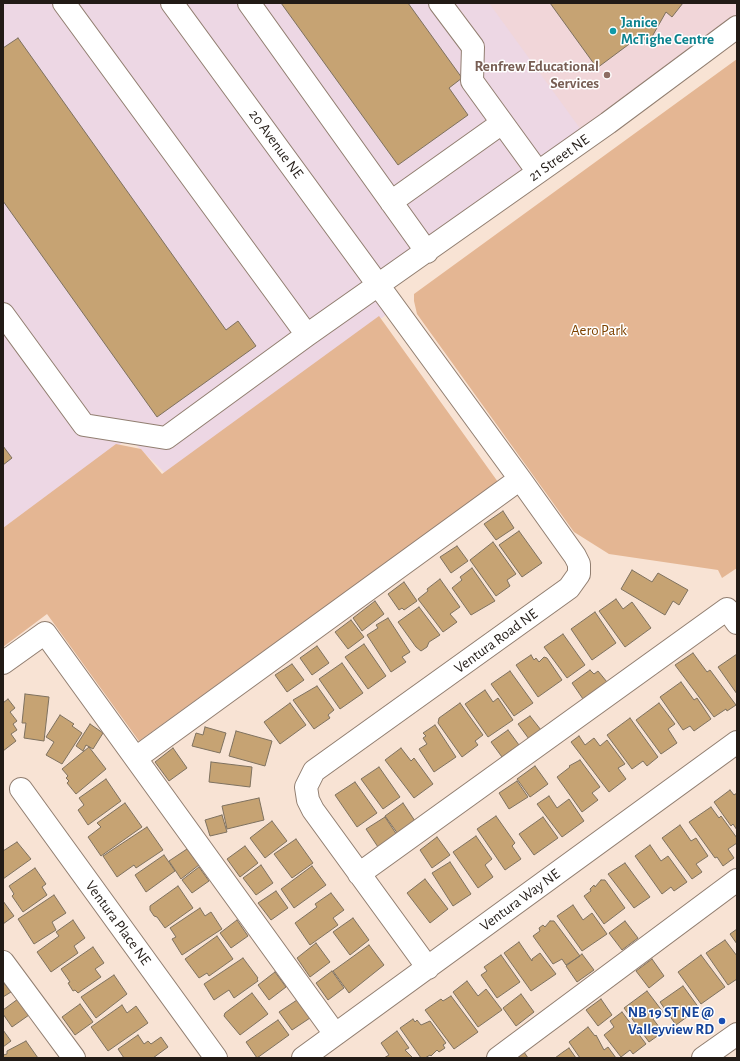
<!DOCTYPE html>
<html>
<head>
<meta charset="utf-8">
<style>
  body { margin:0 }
  #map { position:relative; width:740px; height:1061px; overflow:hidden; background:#f8e3d4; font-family:"Alegreya Sans",sans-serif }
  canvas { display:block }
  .frame { position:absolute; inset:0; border:4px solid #221b16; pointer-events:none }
</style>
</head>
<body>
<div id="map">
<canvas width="740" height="1061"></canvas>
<div class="frame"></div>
</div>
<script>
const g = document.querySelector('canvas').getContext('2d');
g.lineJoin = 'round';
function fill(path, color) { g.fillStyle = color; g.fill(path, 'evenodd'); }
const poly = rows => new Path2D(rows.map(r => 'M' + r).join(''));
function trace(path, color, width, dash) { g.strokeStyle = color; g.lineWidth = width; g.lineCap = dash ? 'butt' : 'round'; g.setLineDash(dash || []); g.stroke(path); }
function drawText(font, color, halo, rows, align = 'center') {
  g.font = font + ' "Alegreya Sans",sans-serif'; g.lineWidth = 3; g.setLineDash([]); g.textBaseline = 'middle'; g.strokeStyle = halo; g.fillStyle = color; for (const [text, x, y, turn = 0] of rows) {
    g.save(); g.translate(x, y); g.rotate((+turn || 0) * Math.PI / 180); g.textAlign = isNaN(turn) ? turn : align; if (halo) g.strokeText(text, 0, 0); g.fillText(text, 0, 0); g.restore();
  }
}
const industrial = poly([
  [3,3,737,3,737,27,379,285,395,308,170,478,129,438,3,529]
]);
const education = poly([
  [489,3,737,3,737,27,587,138]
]);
const green = poly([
  [737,59,737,568,722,578,718,570,609,554,574,532,417,314,414,301,414,294],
  [379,316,498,482,139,741,47,614,3,647,3,528,116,444,141,449,162,474]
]);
const building = poly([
  [281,3,408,3,462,78,449,88,468,115,398,165,281,3],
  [550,3,683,3,672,17,666,12,649,42,643,38,640,43,636,39,597,68,550,3],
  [18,38,226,330,238,321,256,346,157,417,3,201,3,48,18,38],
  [3,446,12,458,3,465,3,446],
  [503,511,514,528,496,540,484,524,503,511],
  [519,531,542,563,522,577,499,545,519,531],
  [493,542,516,574,507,580,510,586,496,596,470,560,493,542],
  [457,546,468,561,451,573,440,557,457,546],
  [472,568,495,601,471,615,452,588,462,580,460,577,472,568],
  [632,570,652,582,658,573,688,590,679,605,673,601,665,615,621,589,632,570],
  [440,579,460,607,450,614,457,622,443,632,418,599,428,591,427,589,440,579],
  [404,582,417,601,404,610,402,608,399,610,388,594,404,582],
  [616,599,623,609,632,602,651,628,625,647,599,611,616,599],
  [375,601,384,614,362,631,353,618,375,601],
  [419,607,440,635,429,642,427,647,421,651,416,647,398,622,419,607],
  [595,612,616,643,592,660,571,629,595,612],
  [388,618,410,652,402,657,406,662,391,672,367,635,378,628,376,625,388,618],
  [351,620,364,637,348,649,335,632,351,620],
  [563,634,585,665,567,678,544,647,563,634],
  [364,644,386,676,368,689,345,657,364,644],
  [317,646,329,663,312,675,300,658,317,646],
  [693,653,707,672,710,670,736,705,727,711,726,709,714,717,675,665,693,653],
  [737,654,737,694,718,667,737,654],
  [531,655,534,660,536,658,539,662,544,657,547,658,562,680,538,697,516,665,531,655],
  [342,663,363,693,340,709,319,679,342,663],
  [292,664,304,680,287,692,275,675,292,664],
  [590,670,594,674,598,671,607,682,583,699,572,683,590,670],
  [510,671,533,703,514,716,491,684,510,671],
  [681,682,694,700,697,698,711,719,694,731,690,726,683,730,660,697,681,682],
  [317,686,334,710,328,715,330,718,314,729,293,700,317,686],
  [485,690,493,702,498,698,513,720,488,737,465,704,485,690],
  [25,694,49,697,44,741,24,738,26,723,22,723,25,694],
  [8,699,15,708,10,712,17,721,13,724,17,730,11,734,16,741,3,751,3,703,8,699],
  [290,703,306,725,280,744,264,722,290,703],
  [460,703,483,735,475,741,478,745,462,757,438,723,439,718,460,703],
  [659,703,675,724,668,729,677,743,661,754,636,720,659,703],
  [60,715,74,724,72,726,82,733,62,764,46,755,54,742,46,737,60,715],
  [530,716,541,730,529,739,518,724,530,716],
  [630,718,658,757,647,766,643,761,632,769,607,735,630,718],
  [90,724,103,733,93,749,86,745,83,751,76,746,90,724],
  [435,725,456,757,434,772,419,749,427,744,423,738,426,736,423,733,435,725],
  [205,727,226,733,220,753,192,746,196,733,203,735,205,727],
  [508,730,519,745,502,757,491,742,508,730],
  [236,731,272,741,265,766,229,756,236,731],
  [579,736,585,745,594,738,600,746,607,740,625,764,618,768,626,779,609,792,571,742,579,736],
  [89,747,106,769,76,794,67,783,69,781,66,778,68,776,62,769,89,747],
  [173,748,187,768,169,781,155,762,173,748],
  [401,748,411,761,414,758,433,784,414,798,385,760,401,748],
  [580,760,600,787,592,793,598,800,582,812,557,777,570,767,569,766,580,760],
  [211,762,252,767,250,787,209,782,211,762],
  [535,766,548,784,530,797,517,779,535,766],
  [379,767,400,797,383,809,361,779,379,767],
  [106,779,121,801,88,825,78,810,84,805,79,798,106,779],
  [517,781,528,797,509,809,499,793,517,781],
  [355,782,377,813,357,827,335,795,355,782],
  [730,790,734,795,737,793,737,830,733,824,731,826,714,802,730,790],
  [549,796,557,808,569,799,584,821,562,837,537,804,549,796],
  [259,798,264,820,227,829,222,806,259,798],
  [125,803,142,827,101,856,88,837,101,827,97,823,125,803],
  [403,803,415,821,398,834,385,816,403,803],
  [711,807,719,818,721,816,737,838,737,843,728,849,734,858,723,866,717,857,715,858,689,822,711,807],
  [222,815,227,832,210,836,205,820,222,815],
  [496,816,515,843,512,846,521,859,505,870,477,829,496,816],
  [385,817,397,835,378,847,366,829,385,817],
  [543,817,558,838,534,855,519,834,543,817],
  [272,821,287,841,265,858,250,838,272,821],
  [680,825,691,841,696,838,708,856,696,864,702,872,692,879,662,838,680,825],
  [147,827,163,850,136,868,134,865,117,877,103,856,147,827],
  [476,836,492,859,485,865,493,877,478,888,453,852,476,836],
  [437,837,450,855,432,868,420,850,437,837],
  [296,839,313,863,292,878,274,854,296,839],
  [17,842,31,859,3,879,3,851,17,842],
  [650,845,661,861,668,856,687,882,674,891,671,887,662,894,635,856,650,845],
  [245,846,258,863,240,877,227,859,245,846],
  [187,849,199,865,181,879,169,861,187,849],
  [164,855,175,871,146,892,135,875,164,855],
  [450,862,471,894,453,906,432,873,450,862],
  [625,863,650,897,634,908,608,874,625,863],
  [261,865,273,883,256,895,243,878,261,865],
  [312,866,326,885,294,908,281,889,312,866],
  [199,867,209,881,192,893,182,880,199,867],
  [35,868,46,884,42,887,47,895,23,912,12,896,14,894,9,886,35,868],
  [425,879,448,909,430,923,407,893,425,879],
  [601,880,605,880,625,908,604,924,584,896,591,891,590,889,594,885,595,887,601,880],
  [178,886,193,908,165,928,157,917,154,916,150,910,150,906,178,886],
  [276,891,288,908,271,920,258,903,276,891],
  [331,893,344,910,333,918,338,925,310,945,295,923,317,907,315,904,331,893],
  [54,895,66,913,52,922,56,930,34,944,18,919,54,895],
  [3,901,14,916,3,924,3,901],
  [573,905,583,920,592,913,607,934,582,951,557,916,573,905],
  [200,908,205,916,211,912,222,929,182,955,172,939,176,937,170,928,200,908],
  [353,918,369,940,350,955,333,932,353,918],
  [73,920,85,938,74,946,78,953,51,972,37,952,59,936,56,932,73,920],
  [237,920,248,936,231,948,220,933,237,920],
  [550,921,554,921,580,956,566,965,562,959,553,964,533,936,540,931,539,928,543,925,545,927,550,921],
  [625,921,638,938,622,950,609,933,625,921],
  [737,929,737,944,730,934,737,929],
  [217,936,233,959,209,976,207,973,199,978,185,959,217,936],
  [725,940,737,956,737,979,728,985,706,953,725,940],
  [519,942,532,961,532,959,540,953,556,974,531,991,504,953,519,942],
  [316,943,330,962,310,977,297,958,316,943],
  [369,945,384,965,349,993,333,971,369,945],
  [93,947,104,963,95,969,101,977,78,993,75,990,73,991,68,983,70,982,61,969,93,947],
  [582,954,594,970,577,982,566,966,582,954],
  [501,955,520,982,497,998,481,975,487,971,484,967,501,955],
  [701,955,725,987,701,1004,678,972,701,955],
  [243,958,258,978,257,979,258,981,234,998,229,990,214,1000,204,984,243,958],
  [652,959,664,976,649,988,636,971,652,959],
  [332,971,344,988,328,1000,316,983,332,971],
  [275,972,286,987,269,1000,258,985,275,972],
  [114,975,127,994,96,1018,81,997,114,975],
  [467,981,478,996,486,989,502,1010,478,1027,453,992,467,981],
  [3,982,11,992,3,997,3,982],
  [683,986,699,1008,676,1025,660,1002,683,986],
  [647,991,663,1012,653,1019,663,1032,649,1042,624,1008,647,991],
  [252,993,268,1014,240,1035,224,1016,225,1013,252,993],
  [521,994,534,1012,516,1026,503,1008,521,994],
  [451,996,478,1032,454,1049,425,1010,441,999,443,1001,451,996],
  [18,999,29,1015,12,1027,3,1014,3,1010,18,999],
  [601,999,612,1015,598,1026,586,1010,601,999],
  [297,1000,310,1018,292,1030,279,1012,297,1000],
  [80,1004,93,1022,75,1035,62,1017,80,1004],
  [122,1005,127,1013,136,1006,148,1023,108,1051,91,1027,122,1005],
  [622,1012,646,1044,633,1054,630,1050,621,1057,604,1035,614,1027,610,1021,622,1012],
  [413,1019,415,1022,417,1020,421,1025,430,1021,446,1043,443,1045,445,1048,439,1052,437,1050,431,1056,430,1055,425,1058,421,1058,400,1028,413,1019],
  [278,1020,289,1035,257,1058,246,1042,278,1020],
  [588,1027,595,1036,596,1035,604,1050,608,1047,616,1058,580,1058,569,1042,588,1027],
  [3,1030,11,1041,3,1047,3,1030],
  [397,1031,409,1048,405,1050,413,1058,384,1058,389,1055,381,1043,397,1031],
  [138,1035,144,1044,148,1041,151,1044,161,1037,168,1047,153,1058,124,1058,118,1049,138,1035],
  [26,1041,38,1058,3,1058,3,1055,7,1054,7,1051,26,1041],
  [569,1048,576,1058,555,1058,563,1052,569,1048],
  [524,1052,528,1058,516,1058,524,1052]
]);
const minor = poly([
  [64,3,307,335],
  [172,3,520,479,575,556,579,564,579,574,569,588,314,771,306,787,308,800,313,810,428,968],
  [249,3,427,252],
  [440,3,473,47,472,81,538,172],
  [391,202,502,123],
  [3,314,84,425,166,438,307,335,608,123,737,27],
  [3,663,45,633,335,1034],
  [136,758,520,479],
  [21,789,216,1058],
  [359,874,727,609,737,623],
  [3,962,74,1058],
  [303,1058,737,742],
  [498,1058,737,880],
  [703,1058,737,1034]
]);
const markers = [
  [613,31,4,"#0f9aa8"],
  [607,75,4,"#8d6e63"],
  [722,1021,4,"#1a4fb4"]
];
const cultureNames = [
  ["Janice",621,22],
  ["McTighe Centre",621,39]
];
const educationNames = [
  ["Renfrew Educational",599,66],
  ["Services",599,83]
];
const streetNames = [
  ["20 Avenue NE",276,144,54],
  ["21 Street NE",559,158,-35],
  ["Ventura Road NE",496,641,-36],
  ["Ventura Way NE",520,900,-36],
  ["Ventura Place NE",118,923,54]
];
const parkNames = [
  ["Aero Park",599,330]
];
const transitNames = [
  ["NB 19 ST NE @",714,1012],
  ["Valleyview RD",714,1029]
];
fill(industrial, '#edd7e4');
fill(education, '#f1d6d9');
fill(green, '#e4b693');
fill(building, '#c6a373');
trace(building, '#7e715f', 1);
trace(minor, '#917e70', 24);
trace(minor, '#fff', 22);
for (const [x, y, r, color] of markers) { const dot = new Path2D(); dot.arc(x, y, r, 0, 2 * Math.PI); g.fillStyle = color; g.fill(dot); trace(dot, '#fff', 1.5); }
drawText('bold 15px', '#0d838f', '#fff', cultureNames, 'left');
drawText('bold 15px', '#785e54', '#fff', educationNames, 'right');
drawText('15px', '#221b16', '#fff', streetNames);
drawText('15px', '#7d4200', '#fff', parkNames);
drawText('bold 15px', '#164399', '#fff', transitNames, 'right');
</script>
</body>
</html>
